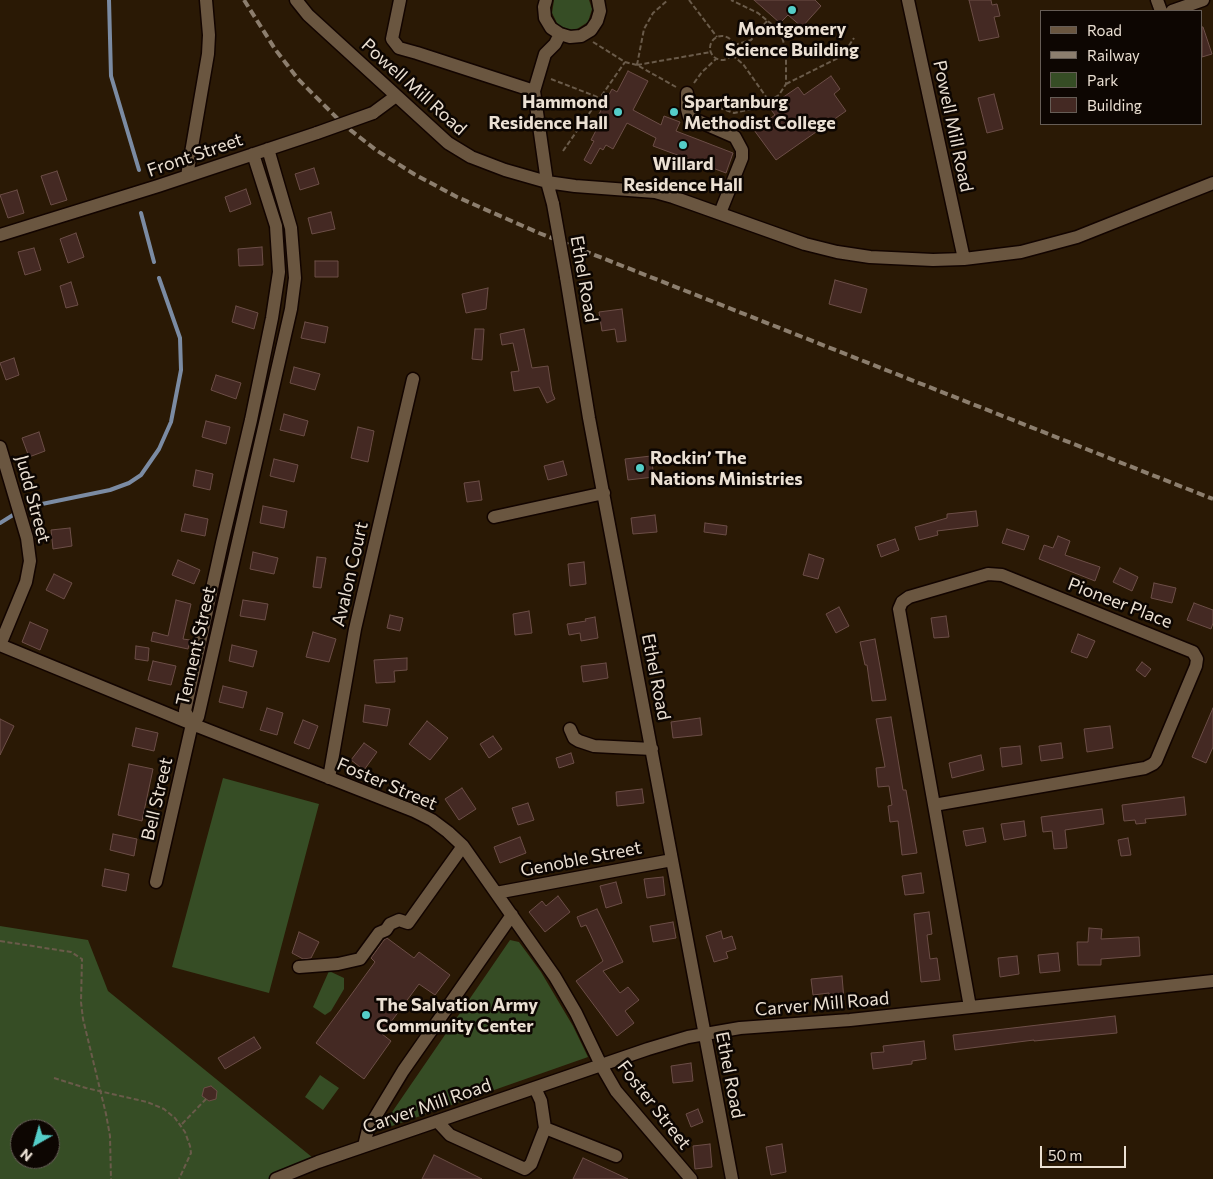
<!DOCTYPE html>
<html>
<head>
<meta charset="utf-8">
<style>
  body { margin:0 }
  #map { position:relative; width:1213px; height:1179px; overflow:hidden; background:#2a1905; font-family:Commissioner,sans-serif }
  canvas { display:block }
  .legend { position:absolute; left:1040px; top:10px; width:162px; height:115px; box-sizing:border-box; background:#0d0602; border:1px solid #665d56; margin:0; padding:6px 9px; list-style:none; font-size:15px; color:#ebe0d3 }
  .legend li { display:flex; align-items:center; gap:10px; height:25px }
  .legend b { width:25px; border:1px solid #665d56 }
  .north { position:absolute; left:10px; top:1119px; width:50px; height:50px; box-sizing:border-box; background:#0d0602; border:1px solid #665d56; border-radius:50%; rotate:218deg; font-size:14px; font-weight:700; line-height:20px; text-align:center; color:#ebe0d3 }
  .north::after { content:''; display:block; margin:auto; width:18px; height:22px; background:#54cdc8; clip-path:polygon(50% 0,100% 100%,50% 72%,0 100%) }
  .scale { position:absolute; left:1040px; top:1146px; width:86px; height:22px; box-sizing:border-box; border:2px solid #ebe0d3; border-top:0; padding-left:6px; font-size:15px; line-height:18px; white-space:nowrap; color:#ebe0d3; -webkit-text-stroke:4px #0d0602; paint-order:stroke }
</style>
</head>
<body>
<div id="map">
<canvas width="1213" height="1179"></canvas>
<ul class="legend">
<li><b style="height:6px;background:#6a5640"></b>Road</li>
<li><b style="height:6px;background:#8c7e6e"></b>Railway</li>
<li><b style="height:14px;background:#364d25"></b>Park</li>
<li><b style="height:14px;background:#442923"></b>Building</li>
</ul>
<div class="north">N</div>
<div class="scale">50 m</div>
</div>
<script>
const g = document.querySelector('canvas').getContext('2d');
g.lineJoin = 'round';
function fill(path, color) { g.fillStyle = color; g.fill(path, 'evenodd'); }
const poly = rows => new Path2D(rows.map(r => 'M' + r).join(''));
function trace(path, color, width, dash) { g.strokeStyle = color; g.lineWidth = width; g.lineCap = dash ? 'butt' : 'round'; g.setLineDash(dash || []); g.stroke(path); }
function drawText(font, color, halo, rows, align = 'center') {
  g.font = font + ' Commissioner,sans-serif'; g.lineWidth = 5; g.setLineDash([]); g.textBaseline = 'middle'; g.strokeStyle = halo; g.fillStyle = color; for (const [text, x, y, turn = 0] of rows) {
    g.save(); g.translate(x, y); g.rotate((+turn || 0) * Math.PI / 180); g.textAlign = isNaN(turn) ? turn : align; if (halo) g.strokeText(text, 0, 0); g.fillText(text, 0, 0); g.restore();
  }
}
const green = poly([
  [554,0,589,0,592,9,588,22,577,29,570,30,558,25,552,13],
  [223,778,319,804,269,993,172,967],
  [0,926,88,940,108,991,318,1162,276,1179,0,1179],
  [20,1129,50,1129,50,1159,20,1159],
  [510,940,519,942,541,972,573,1026,588,1057,389,1127,388,1118],
  [329,971,344,978,344,989,331,1011,325,1015,313,1007],
  [320,1075,339,1088,323,1110,305,1097]
]);
const stream = poly([
  [109,0,111,76,139,170],
  [141,213,154,262],
  [37,505,110,490,129,483,141,475,159,449,171,422,181,370,180,338,159,278],
  [0,523,13,515]
]);
const building = poly([
  [754,0,815,0,821,6,802,27,788,15,780,23,754,0],
  [969,0,991,0,992,5,997,4,1000,16,994,17,999,37,979,41,969,0],
  [1202,27,1203,27,1212,54,1202,57,1202,27],
  [628,71,648,81,633,110,661,125,664,116,680,122,676,131,733,153,726,173,653,146,656,138,627,123,613,149,606,145,603,150,600,148,591,164,584,160,594,141,591,140,603,117,599,114,612,89,617,92,628,71],
  [831,76,840,89,834,94,846,111,776,160,754,130,775,115,769,107,798,87,804,95,831,76],
  [994,94,1003,129,987,133,978,98,994,94],
  [314,168,319,184,300,190,295,174,314,168],
  [57,171,67,200,51,205,41,176,57,171],
  [246,189,251,204,230,212,225,197,246,189],
  [17,190,24,213,8,218,0,195,17,190],
  [331,212,335,229,312,234,308,218,331,212],
  [76,233,84,257,68,263,60,239,76,233],
  [262,247,263,265,239,266,238,249,262,247],
  [34,248,41,270,25,275,18,252,34,248],
  [315,261,338,261,338,277,315,277,315,261],
  [835,280,867,289,861,313,829,304,835,280],
  [71,282,78,305,66,308,60,286,71,282],
  [488,288,486,309,466,313,462,294,488,288],
  [236,306,258,313,254,329,232,322,236,306],
  [622,309,626,341,617,342,615,329,602,331,599,312,622,309],
  [305,322,328,327,325,343,301,338,305,322],
  [475,329,484,329,482,360,472,359,475,329],
  [524,329,532,368,548,366,552,392,555,399,547,403,539,387,514,391,511,372,519,371,513,343,502,345,500,334,524,329],
  [14,358,19,375,6,380,0,363,14,358],
  [294,367,320,374,315,390,290,383,294,367],
  [216,375,241,383,236,399,211,390,216,375],
  [284,414,308,421,304,436,280,430,284,414],
  [206,421,230,427,226,444,202,437,206,421],
  [358,427,374,431,368,462,351,458,358,427],
  [39,432,45,451,29,457,22,438,39,432],
  [651,456,654,477,628,480,625,459,651,456],
  [274,459,298,465,294,482,270,476,274,459],
  [563,461,567,475,548,480,544,466,563,461],
  [196,470,213,474,210,490,193,486,196,470],
  [479,481,482,500,467,502,464,483,479,481],
  [263,506,287,511,284,528,260,523,263,506],
  [976,511,978,526,937,531,938,535,919,540,915,527,947,518,947,514,976,511],
  [185,514,208,519,205,536,181,531,185,514],
  [655,515,657,532,633,534,631,518,655,515],
  [705,523,727,526,726,535,704,532,705,523],
  [70,528,72,546,53,549,51,530,70,528],
  [1007,529,1029,536,1024,550,1002,543,1007,529],
  [1058,536,1070,541,1065,555,1100,567,1095,581,1039,559,1044,545,1053,548,1058,536],
  [895,539,899,550,881,557,877,545,895,539],
  [253,552,278,558,274,574,250,569,253,552],
  [809,554,824,559,818,579,803,575,809,554],
  [317,557,326,558,321,588,313,587,317,557],
  [178,560,200,570,194,584,172,575,178,560],
  [584,562,586,584,570,586,568,564,584,562],
  [1120,568,1138,577,1132,591,1113,582,1120,568],
  [54,574,72,583,64,599,46,590,54,574],
  [1154,583,1176,588,1172,603,1151,598,1154,583],
  [176,600,191,604,183,639,190,640,188,649,151,641,153,632,168,636,176,600],
  [243,600,268,604,265,620,240,616,243,600],
  [1194,603,1213,610,1213,623,1211,629,1187,620,1194,603],
  [839,607,849,626,836,633,826,614,839,607],
  [529,611,532,633,515,635,513,614,529,611],
  [390,615,403,618,400,631,387,628,390,615],
  [946,616,949,637,934,638,931,618,946,616],
  [595,617,598,638,581,641,580,633,569,635,567,624,586,621,585,619,595,617],
  [30,622,48,630,40,650,22,642,30,622],
  [313,632,336,639,329,662,306,657,313,632],
  [1078,634,1095,641,1087,658,1071,652,1078,634],
  [875,639,886,700,872,701,867,665,865,665,860,642,875,639],
  [232,645,257,651,253,667,229,661,232,645],
  [136,646,149,648,148,661,135,659,136,646],
  [407,658,407,670,394,671,395,682,376,683,374,660,407,658],
  [153,661,176,666,171,685,148,680,153,661],
  [1142,662,1151,669,1145,677,1136,670,1142,662],
  [606,663,608,678,583,682,581,666,606,663],
  [223,686,247,692,243,708,219,702,223,686],
  [365,705,390,709,387,726,363,722,365,705],
  [267,708,283,713,277,735,260,730,267,708],
  [1213,708,1213,747,1206,763,1192,757,1213,708],
  [891,717,903,790,906,790,917,853,902,855,898,821,890,822,888,806,892,805,889,786,878,787,876,768,885,767,876,719,891,717],
  [700,718,702,735,673,738,671,722,700,718],
  [0,719,14,726,0,755,0,719],
  [303,720,318,726,309,749,294,743,303,720],
  [427,721,448,738,430,760,409,744,427,721],
  [1110,726,1113,748,1087,752,1084,729,1110,726],
  [136,728,158,733,154,751,132,746,136,728],
  [493,736,502,749,489,758,480,744,493,736],
  [364,743,377,752,364,770,351,760,364,743],
  [1061,743,1063,758,1041,761,1039,746,1061,743],
  [1020,746,1022,764,1002,767,1000,748,1020,746],
  [571,753,574,763,559,768,556,758,571,753],
  [981,755,984,770,952,778,949,763,981,755],
  [129,764,153,769,142,821,118,815,129,764],
  [462,788,476,809,459,820,445,799,462,788],
  [642,789,644,803,617,806,616,792,642,789],
  [1184,797,1186,815,1145,819,1146,823,1136,824,1135,820,1124,821,1122,805,1184,797],
  [528,803,534,820,518,825,512,808,528,803],
  [1102,809,1104,824,1065,830,1067,848,1054,849,1052,831,1043,832,1041,817,1102,809],
  [1024,821,1026,836,1004,840,1001,824,1024,821],
  [983,828,986,842,966,846,963,831,983,828],
  [113,834,137,839,134,856,110,850,113,834],
  [520,837,526,853,500,863,494,847,520,837],
  [1128,838,1131,855,1121,856,1118,840,1128,838],
  [105,869,129,874,126,891,102,886,105,869],
  [921,873,924,893,905,895,902,876,921,873],
  [663,877,665,895,647,898,644,879,663,877],
  [616,882,622,903,606,908,600,886,616,882],
  [558,896,570,912,545,932,529,912,542,901,546,906,558,896],
  [597,909,623,962,603,971,620,993,628,987,639,1000,625,1011,634,1023,617,1036,576,981,603,961,586,925,581,927,577,917,597,909],
  [929,912,932,934,927,935,930,959,937,958,940,980,921,982,914,914,929,912],
  [673,922,676,938,653,942,650,926,673,922],
  [1089,928,1102,929,1101,939,1139,937,1140,956,1101,959,1101,965,1078,965,1077,942,1088,942,1089,928],
  [721,931,723,939,732,936,736,949,726,952,728,958,714,962,706,936,721,931],
  [299,932,319,942,311,958,303,959,292,953,299,932],
  [387,938,414,958,419,952,450,975,435,995,419,984,382,1034,391,1041,364,1079,316,1043,375,962,371,958,384,940,387,938],
  [1058,953,1060,971,1040,973,1038,955,1058,953],
  [1017,956,1019,974,1000,977,998,958,1017,956],
  [842,976,844,1000,830,1001,829,993,813,995,811,979,842,976],
  [1115,1016,1117,1033,1034,1041,1034,1040,955,1050,953,1035,1115,1016],
  [254,1037,261,1048,225,1069,218,1058,254,1037],
  [924,1041,926,1059,912,1061,912,1064,873,1069,871,1053,884,1052,883,1046,924,1041],
  [691,1063,693,1081,673,1083,671,1066,691,1063],
  [211,1086,217,1091,216,1099,209,1101,202,1096,204,1088,211,1086],
  [698,1109,703,1122,691,1127,686,1114,698,1109],
  [710,1144,712,1167,695,1169,693,1146,710,1144],
  [782,1144,786,1172,771,1175,766,1147,782,1144],
  [434,1155,482,1179,422,1179,434,1155],
  [583,1158,628,1179,573,1179,583,1158]
]);
const path = poly([
  [689,0,717,37],
  '710 48a12 12 0 1 1 24 0a12 12 0 1 1-24 0Z',
  [593,42,625,62,637,65,676,87],
  [734,45,751,40,767,21],
  [732,55,743,64,769,101],
  [637,65,711,52],
  [637,65,644,29,653,13,668,0],
  [551,79,600,98],
  [694,83,702,72,716,59],
  [786,84,842,56,854,38],
  [698,99,708,104,734,113,756,108,779,95,786,84,786,50,780,31,758,13,731,0],
  [563,151,625,62],
  [0,941,71,952,82,959,81,1002,83,1019,106,1114,110,1136,111,1179],
  [54,1078,86,1088,147,1102,164,1109,175,1118,185,1132,190,1146,191,1153,179,1179],
  [182,1124,206,1099]
]);
const minor = poly([
  [296,0,308,15,448,143,471,157,505,170,547,182,575,186,655,192,673,197,805,244,837,252,870,257,933,260,964,259,1021,252,1077,237,1213,183],
  [400,0,392,39,399,48,417,53,534,91],
  [546,0,544,7,545,18,551,28,560,34,570,37,581,36,591,30,597,21,600,11,598,0],
  [908,0,964,259],
  [1157,0,1161,11],
  [1172,11,1203,0],
  [687,93,687,109,689,117,735,137,742,150,742,158,720,213],
  [373,113,396,96],
  [187,176,208,54,209,35,206,0],
  [553,204,547,182,534,91,545,54,555,44,560,34],
  [0,235,158,186,317,133],
  [566,277,589,418,732,1179],
  [0,447,27,538,30,561,26,582,0,645],
  [494,517,604,493],
  [988,574,1002,575,1193,652,1197,659,1196,666,1156,761,1153,764,1145,768,934,805,899,609,902,602,909,597,988,574],
  [0,645,192,724,414,811,432,820,448,832,463,846,555,977,576,1013,601,1065,616,1091,691,1179],
  [192,724,198,717,291,309,295,278,291,228,268,149],
  [192,724,185,711,222,543,251,420,272,318,279,272,276,226,253,154],
  [570,729,574,738,579,741,594,746,652,749],
  [329,778,355,629,413,379],
  [934,805,970,1007],
  [156,882,192,724],
  [496,893,672,860],
  [299,967,338,964,360,959,379,933,386,930,390,924,399,920,408,923,463,846],
  [437,1121,450,1135,525,1169,531,1164,545,1128,541,1101,535,1088],
  [545,1128,616,1156],
  [364,1146,368,1129,403,1071,512,915],
  [276,1179,318,1162,648,1049,688,1037,740,1028,850,1020,1213,981]
]);
const rail = poly([
  [244,0,275,49,298,79,344,125,376,150,414,174,457,197,539,233,1213,499]
]);
const minorBridge = poly([
  [317,133,373,113],
  [553,204,566,277]
]);
const markers = [
  [792,10,5,"#54cdc8"],
  [618,112,5,"#54cdc8"],
  [674,112,5,"#54cdc8"],
  [683,145,5,"#54cdc8"],
  [640,468,5,"#54cdc8"],
  [366,1015,5,"#54cdc8"]
];
const poiNames = [
  ["Montgomery",792,29,"center"],
  ["Science Building",792,50,"center"],
  ["Hammond",608,102,"right"],
  ["Residence Hall",608,123,"right"],
  ["Spartanburg",684,102],
  ["Methodist College",684,123],
  ["Willard",683,164,"center"],
  ["Residence Hall",683,185,"center"],
  ["Rockin’ The",650,458],
  ["Nations Ministries",650,479],
  ["The Salvation Army",376,1005],
  ["Community Center",376,1026]
];
const streetNames = [
  ["Powell Mill Road",414,87,42],
  ["Powell Mill Road",953,126,78],
  ["Front Street",195,155,-19],
  ["Ethel Road",584,279,80],
  ["Judd Street",33,499,75],
  ["Avalon Court",350,574,-77],
  ["Pioneer Place",1120,603,21],
  ["Tennent Street",196,646,-77],
  ["Ethel Road",656,677,79],
  ["Foster Street",387,784,23],
  ["Bell Street",157,799,-77],
  ["Genoble Street",581,859,-11],
  ["Carver Mill Road",822,1004,-5],
  ["Ethel Road",730,1075,79],
  ["Foster Street",654,1105,52],
  ["Carver Mill Road",427,1106,-19]
];
fill(green, '#364d25');
trace(stream, '#7b8ba3', 4);
fill(building, '#442923');
trace(building, '#6c4e47', 1);
trace(minor, '#120400', 15);
trace(path, '#6a5b4a', 2, [5, 2.5]);
trace(minor, '#6a5640', 12);
trace(rail, '#8c7e6e', 4, [8, 4]);
trace(minorBridge, '#120400', 15, []);
trace(minorBridge, '#6a5640', 12);
for (const [x, y, r, color] of markers) { const dot = new Path2D(); dot.arc(x, y, r, 0, 2 * Math.PI); g.fillStyle = color; g.fill(dot); trace(dot, '#0d0602', 2); }
drawText('bold 18px', '#ebe0d3', '#0d0602', poiNames, 'left');
drawText('18px', '#ebe0d3', '#0d0602', streetNames);
</script>
</body>
</html>
